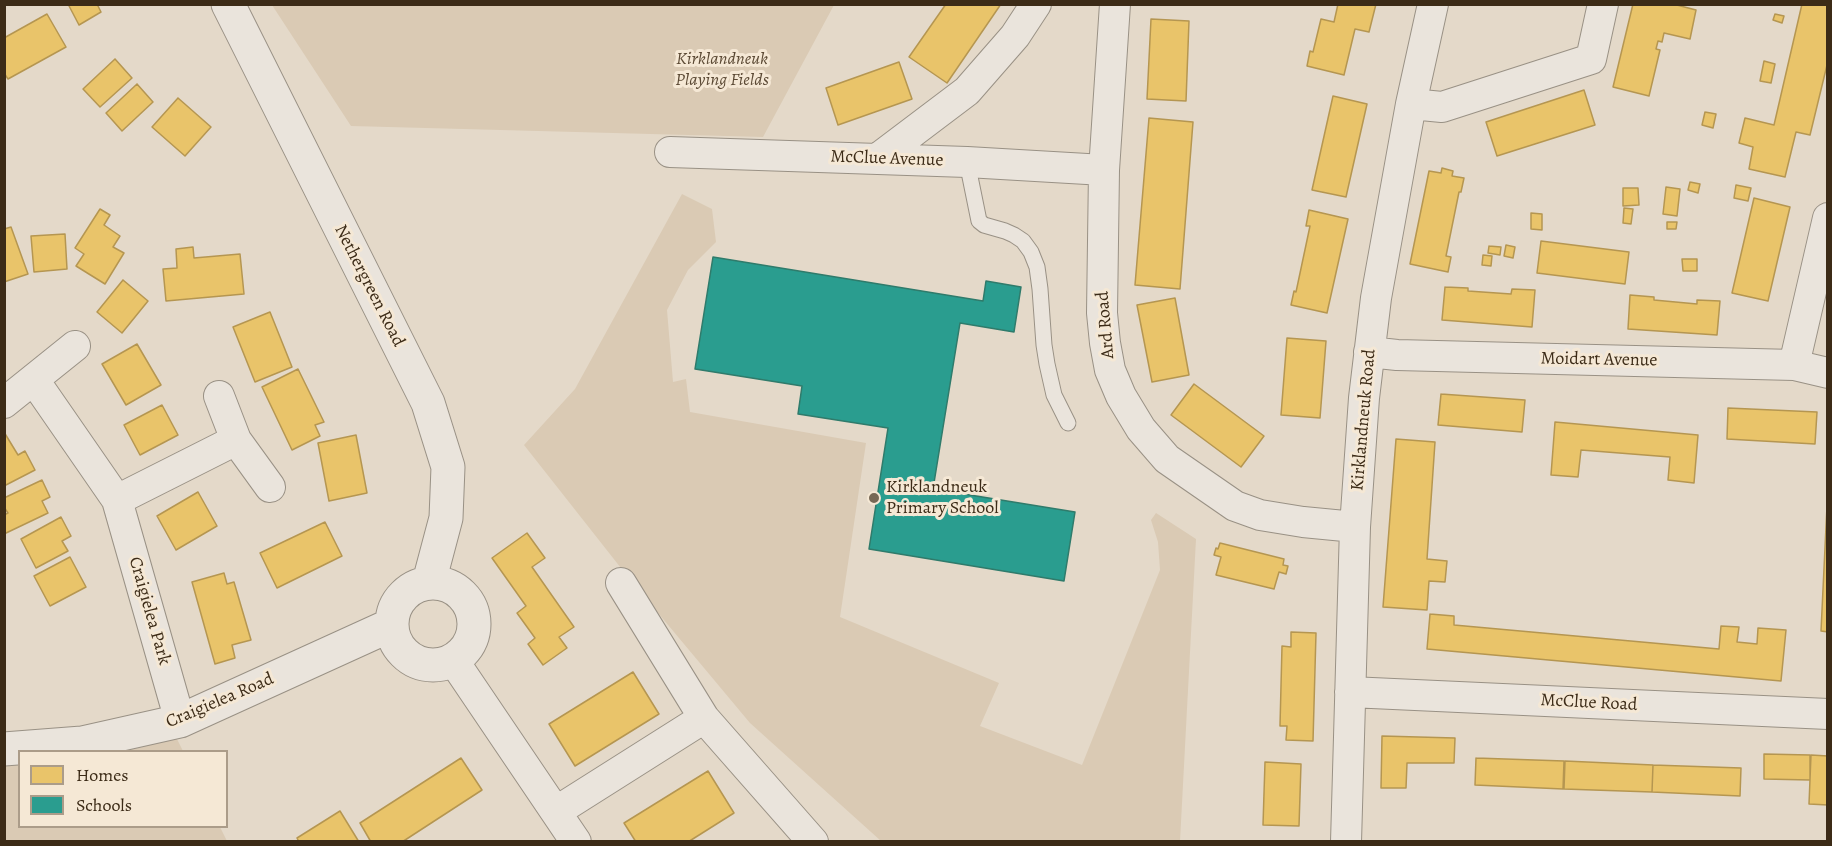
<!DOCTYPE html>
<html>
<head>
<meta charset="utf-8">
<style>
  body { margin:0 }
  #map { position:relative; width:1832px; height:846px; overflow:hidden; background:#e4d9c9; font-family:Alegreya,serif }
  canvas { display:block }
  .frame { position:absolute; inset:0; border:6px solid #3c2b17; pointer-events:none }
  .legend { position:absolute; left:18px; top:750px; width:210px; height:78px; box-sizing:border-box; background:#f5e8d5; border:2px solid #ab9c89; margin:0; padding:8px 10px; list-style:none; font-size:18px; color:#3c2b17 }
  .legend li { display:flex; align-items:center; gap:12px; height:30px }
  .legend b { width:30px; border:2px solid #ab9c89 }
</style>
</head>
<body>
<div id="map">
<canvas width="1832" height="846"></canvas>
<div class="frame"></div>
<ul class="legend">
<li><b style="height:16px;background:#e9c46a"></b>Homes</li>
<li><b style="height:16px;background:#2a9d8f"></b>Schools</li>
</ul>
</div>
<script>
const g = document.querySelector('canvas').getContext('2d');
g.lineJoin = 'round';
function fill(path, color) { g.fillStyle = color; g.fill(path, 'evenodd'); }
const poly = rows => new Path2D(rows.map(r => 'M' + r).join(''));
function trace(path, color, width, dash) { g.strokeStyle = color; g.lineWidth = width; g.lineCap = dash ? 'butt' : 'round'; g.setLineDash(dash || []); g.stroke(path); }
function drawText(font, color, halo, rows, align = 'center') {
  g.font = font + ' Alegreya,serif'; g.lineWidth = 6; g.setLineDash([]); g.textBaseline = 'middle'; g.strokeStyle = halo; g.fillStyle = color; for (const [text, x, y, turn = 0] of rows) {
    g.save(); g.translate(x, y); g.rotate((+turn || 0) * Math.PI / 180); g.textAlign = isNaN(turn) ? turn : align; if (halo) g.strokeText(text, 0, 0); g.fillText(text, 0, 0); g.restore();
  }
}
const green = poly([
  [272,5,834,5,763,137,351,126],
  [682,194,712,209,716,242,688,270,667,310,673,382,686,379,690,412,866,443,840,617,999,683,980,726,1082,765,1160,570,1158,542,1151,520,1156,513,1196,539,1180,841,881,841,750,723,628,577,524,445,575,389],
  [177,739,183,751,89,752],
  [19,761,20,826,220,827,227,841,5,841,4,763]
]);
const homes = poly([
  [68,4,97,4,101,12,79,25,68,4],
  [946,4,1001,4,947,83,909,57,946,4],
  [1338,4,1376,4,1369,32,1355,29,1344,75,1307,66,1310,51,1313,52,1321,19,1334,22,1338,4],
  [1633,4,1673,4,1696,10,1690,39,1664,33,1662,42,1658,41,1656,49,1660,50,1649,96,1613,87,1633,4],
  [1802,4,1828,4,1828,61,1810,135,1796,132,1785,177,1749,169,1753,147,1739,143,1745,118,1774,125,1802,4],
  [47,14,66,47,8,79,4,73,4,38,47,14],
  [1775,14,1784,16,1782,23,1773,20,1775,14],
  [1151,19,1189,21,1186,101,1147,99,1151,19],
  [115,59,132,78,100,107,83,89,115,59],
  [1764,61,1775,64,1771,83,1760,81,1764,61],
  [899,62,912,99,838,125,826,88,899,62],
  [137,84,153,102,122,131,106,113,137,84],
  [1584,90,1595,125,1497,156,1486,122,1584,90],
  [1333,96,1367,104,1346,197,1312,190,1333,96],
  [178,98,211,127,185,156,152,127,178,98],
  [1705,112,1716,114,1713,128,1702,125,1705,112],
  [1149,118,1193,122,1180,289,1135,285,1149,118],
  [1442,168,1453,171,1452,176,1464,178,1461,192,1459,192,1446,256,1451,257,1448,272,1410,264,1429,171,1441,173,1442,168],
  [1690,182,1700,184,1698,193,1688,190,1690,182],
  [1736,185,1751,188,1748,201,1734,198,1736,185],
  [1666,187,1680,189,1677,216,1663,214,1666,187],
  [1623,188,1638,188,1639,205,1623,206,1623,188],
  [1754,198,1790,207,1768,301,1732,293,1754,198],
  [1624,208,1633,209,1631,224,1623,223,1624,208],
  [100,209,110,215,104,225,120,236,113,247,124,253,105,284,76,266,84,254,75,248,100,209],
  [1309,210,1348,219,1327,313,1291,305,1294,291,1296,292,1310,226,1306,226,1309,210],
  [1531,213,1542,214,1542,230,1531,229,1531,213],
  [1667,222,1677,222,1676,229,1667,229,1667,222],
  [11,227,28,274,4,282,4,229,11,227],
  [65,234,67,269,34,272,31,236,65,234],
  [1541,241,1629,252,1625,284,1537,273,1541,241],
  [1506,245,1515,247,1513,258,1504,256,1506,245],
  [1489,246,1501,247,1500,255,1488,253,1489,246],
  [193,247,194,258,240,254,244,294,166,301,163,269,177,268,176,249,193,247],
  [1483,255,1492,256,1491,266,1482,265,1483,255],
  [1682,259,1697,259,1697,271,1683,271,1682,259],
  [123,280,148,301,122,333,97,312,123,280],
  [1445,287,1468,288,1468,291,1511,294,1512,289,1535,290,1532,327,1442,320,1445,287],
  [1630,295,1654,297,1654,300,1697,304,1697,300,1720,301,1717,335,1628,329,1630,295],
  [1175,298,1189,375,1152,382,1137,305,1175,298],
  [270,312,292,367,255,382,233,327,270,312],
  [1287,338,1326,341,1320,418,1281,415,1287,338],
  [137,344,161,385,126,405,102,364,137,344],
  [298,369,324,422,315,425,320,436,292,450,262,387,298,369],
  [1194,384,1264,436,1241,467,1171,415,1194,384],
  [1441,394,1525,400,1522,432,1438,425,1441,394],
  [162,405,178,435,140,455,124,425,162,405],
  [1728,408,1817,412,1815,444,1727,439,1728,408],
  [1555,422,1698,435,1694,483,1668,480,1670,457,1581,450,1578,477,1551,475,1555,422],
  [4,432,18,455,25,451,35,470,4,486,4,432],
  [356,435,367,493,329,501,318,443,356,435],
  [1396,439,1435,442,1427,559,1447,561,1445,582,1429,581,1427,610,1383,607,1396,439],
  [42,480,50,497,42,501,48,513,4,534,4,515,8,513,4,507,4,498,42,480],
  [1828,485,1828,632,1821,631,1828,485],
  [198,492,217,526,176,550,157,516,198,492],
  [61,517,71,536,62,541,68,551,36,568,21,539,61,517],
  [325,522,342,556,277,588,260,553,325,522],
  [527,533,545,558,532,567,574,627,559,637,567,648,543,665,528,644,535,638,517,613,526,606,492,558,527,533],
  [1220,543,1284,559,1283,565,1288,566,1286,574,1279,572,1274,589,1216,575,1221,557,1214,555,1216,548,1218,549,1220,543],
  [70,557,86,587,50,606,34,576,70,557],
  [224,573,227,584,234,582,251,640,232,645,235,658,215,664,192,582,224,573],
  [1430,614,1454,616,1454,625,1719,649,1721,626,1739,627,1737,642,1757,644,1758,628,1786,630,1781,681,1427,649,1430,614],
  [1291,632,1316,633,1313,741,1286,740,1287,726,1280,726,1282,646,1291,647,1291,632],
  [633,672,659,714,575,766,549,724,633,672],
  [1382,736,1455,738,1454,763,1407,763,1406,788,1381,788,1382,736],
  [1764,754,1810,755,1810,780,1764,779,1764,754],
  [1811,755,1828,756,1828,805,1809,804,1811,755],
  [461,758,482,790,402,842,371,842,360,823,461,758],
  [1476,758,1564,761,1563,789,1475,785,1476,758],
  [1565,761,1653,765,1652,792,1564,789,1565,761],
  [1265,762,1301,764,1299,826,1263,825,1265,762],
  [1653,765,1741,768,1740,796,1652,792,1653,765],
  [708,771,734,813,688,842,636,842,624,823,708,771],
  [340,811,359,842,299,842,297,838,340,811]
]);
const schools = poly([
  [713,257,983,301,986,281,1021,287,1014,332,960,323,933,489,1075,512,1064,581,869,549,888,428,798,414,802,386,695,369,713,257]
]);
const service = poly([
  [967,162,979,221,984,225,1005,231,1014,235,1023,241,1031,252,1037,267,1040,289,1044,345,1047,364,1054,395,1068,423]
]);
const minor = poly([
  [1115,4,1104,170,1102,313,1105,343,1110,370,1121,396,1141,429,1167,459,1235,506,1260,515,1303,522,1355,527],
  [1411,104,1442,107,1591,59,1603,4],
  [670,152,967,162,1104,170],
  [877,159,967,91,1015,36,1036,4],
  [1369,352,1397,355,1794,365,1828,373],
  [1794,365,1828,218],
  [34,380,117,500,180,721],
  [219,396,236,440,270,487],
  [4,403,75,346],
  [117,500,236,440],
  [621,583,704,718,813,842],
  [453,660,576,842],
  [1350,692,1828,714],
  [557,811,704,718],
  [1346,842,1355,527,1364,398,1376,298,1411,104,1433,4]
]);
const tertiary = poly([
  [228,4,428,403,448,467,446,518,429,582],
  '392 624a41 41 0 1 1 82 0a41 41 0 1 1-82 0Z',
  [4,749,82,743,180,721,391,625]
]);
const markers = [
  [874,498,6,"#776855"]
];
const parkNames = [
  ["Kirklandneuk",722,60],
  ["Playing Fields",722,81]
];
const streetNames = [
  ["McClue Avenue",887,159,2],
  ["Nethergreen Road",369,286,63],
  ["Ard Road",1106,325,-95],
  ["Moidart Avenue",1599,360,1],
  ["Kirklandneuk Road",1364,420,-85],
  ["Craigielea Park",149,611,74],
  ["Craigielea Road",220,701,-23],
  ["McClue Road",1589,703,3]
];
const poiNames = [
  ["Kirklandneuk",886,488],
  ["Primary School",886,509]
];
fill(green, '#dacab4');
fill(homes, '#e9c46a');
trace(homes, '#b59651', 1.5);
fill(schools, '#2a9d8f');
trace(schools, '#2f7b6b', 1.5);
trace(service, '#999185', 17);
trace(minor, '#999185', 32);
trace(tertiary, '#999185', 35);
trace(service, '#eae4dc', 15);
trace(minor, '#eae4dc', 30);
trace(tertiary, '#eae4dc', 33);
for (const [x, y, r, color] of markers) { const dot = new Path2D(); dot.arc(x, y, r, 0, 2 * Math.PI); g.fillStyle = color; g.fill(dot); trace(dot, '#f5e8d5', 2); }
drawText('italic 18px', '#5a4833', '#f5e8d5', parkNames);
drawText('18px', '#3c2b17', '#f5e8d5', streetNames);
drawText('18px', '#3c2b17', '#f5e8d5', poiNames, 'left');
</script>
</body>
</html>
